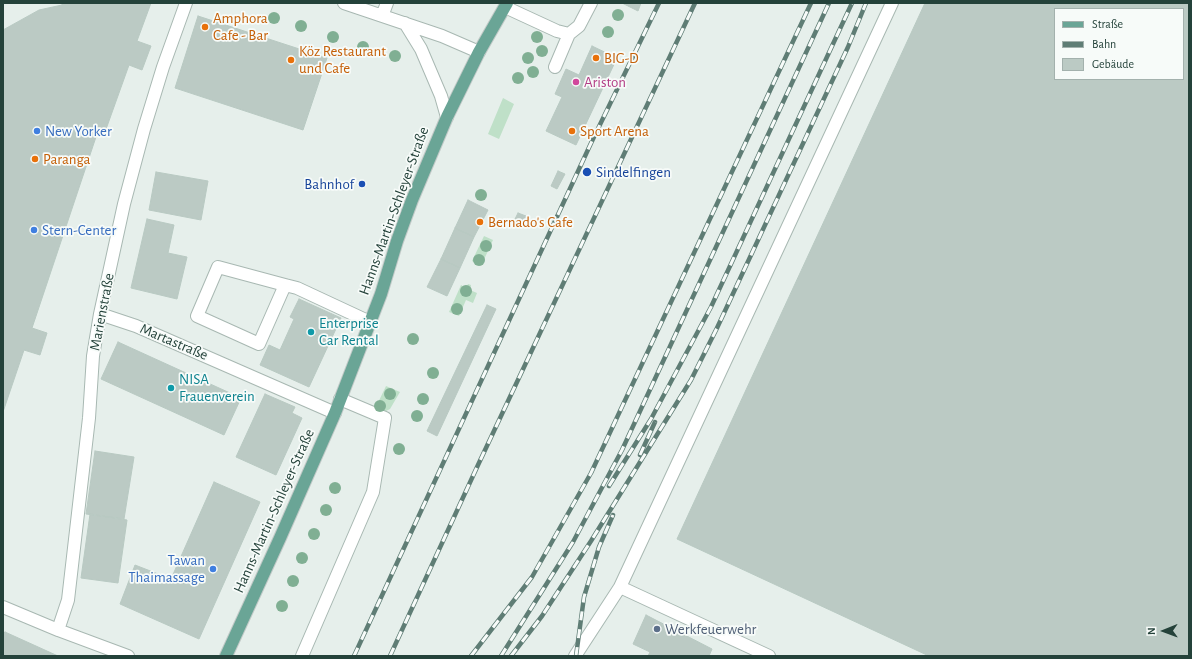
<!DOCTYPE html>
<html>
<head>
<meta charset="utf-8">
<style>
  body { margin:0 }
  #map { position:relative; width:1192px; height:659px; overflow:hidden; background:#e6efeb; font-family:"Alegreya Sans",sans-serif }
  canvas { display:block }
  .frame { position:absolute; inset:0; border:4px solid #24423a; pointer-events:none }
  .legend { position:absolute; left:1054px; top:8px; width:130px; height:72px; box-sizing:border-box; background:#f7fbf9; border:1px solid #a3b1ad; margin:0; padding:5px 7px; list-style:none; font-size:12px; color:#24423a }
  .legend li { display:flex; align-items:center; gap:8px; height:20px }
  .legend b { width:20px; border:1px solid #a3b1ad }
  .north { position:absolute; left:1144px; top:611px; width:40px; height:40px; -webkit-text-stroke:3px #f7fbf9; paint-order:stroke; rotate:269deg; font-size:11px; font-weight:700; line-height:16px; text-align:center; color:#24423a }
  .north::after { content:''; display:block; margin:auto; width:14px; height:18px; background:#24423a; clip-path:polygon(50% 0,100% 100%,50% 72%,0 100%) }
</style>
</head>
<body>
<div id="map">
<canvas width="1192" height="659"></canvas>
<div class="frame"></div>
<ul class="legend">
<li><b style="height:5px;background:#6aa596"></b>Straße</li>
<li><b style="height:5px;background:#5f7d75"></b>Bahn</li>
<li><b style="height:11px;background:#bbcac4"></b>Gebäude</li>
</ul>
<div class="north">N</div>
</div>
<script>
const g = document.querySelector('canvas').getContext('2d');
g.lineJoin = 'round';
function fill(path, color) { g.fillStyle = color; g.fill(path, 'evenodd'); }
const poly = rows => new Path2D(rows.map(r => 'M' + r).join(''));
function trace(path, color, width, dash) { g.strokeStyle = color; g.lineWidth = width; g.lineCap = dash ? 'butt' : 'round'; g.setLineDash(dash || []); g.stroke(path); }
function drawText(font, color, halo, rows, align = 'center') {
  g.font = font + ' "Alegreya Sans",sans-serif'; g.lineWidth = 3.5; g.setLineDash([]); g.textBaseline = 'middle'; g.strokeStyle = halo; g.fillStyle = color; for (const [text, x, y, turn = 0] of rows) {
    g.save(); g.translate(x, y); g.rotate((+turn || 0) * Math.PI / 180); g.textAlign = isNaN(turn) ? turn : align; if (halo) g.strokeText(text, 0, 0); g.fillText(text, 0, 0); g.restore();
  }
}
const green = poly([
  [503,98,514,104,499,139,488,134],
  [484,236,493,240,481,266,472,261],
  [468,284,471,285,470,290,477,293,473,303,466,300,459,316,449,312,461,285,466,288],
  [386,386,400,392,390,409,384,412,375,409]
]);
const building = poly([
  [62,3,151,3,137,41,151,46,142,70,129,65,105,132,99,128,32,328,47,333,40,355,24,350,3,412,3,30,39,10,62,5,62,3],
  [622,3,641,3,638,11,622,3],
  [925,3,1189,3,1189,656,929,656,677,539,925,3],
  [1055,9,1183,9,1183,79,1055,79,1055,9],
  [198,16,327,58,303,130,175,88,198,16],
  [592,46,617,58,576,145,546,131,562,97,555,94,566,69,579,75,592,46],
  [558,171,565,174,557,189,551,186,558,171],
  [156,172,208,181,201,220,149,210,156,172],
  [468,200,488,210,474,237,455,228,468,200],
  [518,213,526,216,523,222,515,219,518,213],
  [147,219,174,225,168,253,187,257,177,299,131,288,147,219],
  [455,228,474,237,460,268,441,259,455,228],
  [441,259,460,268,447,296,427,287,441,259],
  [299,299,341,318,309,387,260,365,269,345,280,350,294,319,290,317,299,299],
  [487,305,496,309,437,436,427,431,487,305],
  [118,342,241,398,224,435,101,379,118,342],
  [265,394,295,407,292,413,302,418,276,475,236,457,265,394],
  [95,451,134,457,124,519,86,514,95,451],
  [214,482,260,502,199,639,120,604,135,565,171,579,214,482],
  [90,514,127,520,118,583,81,578,90,514],
  [646,615,712,649,709,656,648,656,650,652,633,644,646,615],
  [5,632,58,656,3,656,3,634,5,632]
]);
const service = poly([
  [505,7,557,31,569,34,579,26,591,3],
  [555,67,569,34],
  [285,285,259,344,197,316,218,267,285,285,297,288,370,322],
  [302,656,373,492,385,418,340,399]
]);
const minor = poly([
  [344,3,442,36,479,52],
  [382,16,387,3],
  [405,23,421,49,441,96,447,117],
  [100,314,136,326,335,413],
  [620,587,769,656],
  [3,607,58,630,128,656],
  [58,630,68,600,89,418,93,356,100,314,124,204,144,129,163,67,186,3],
  [575,656,620,587,892,3]
]);
const primary = poly([
  [226,656,280,538,335,413,381,294,397,241,412,200,447,117,479,52,507,3]
]);
const rail = poly([
  [640,455,655,422],
  [609,486,651,419,711,307,852,3],
  [354,656,592,141,659,3],
  [390,656,478,465,695,3],
  [471,656,532,577,591,473,811,3],
  [501,656,573,542,622,450,829,3],
  [511,656,542,616,591,541,691,380,717,328,848,47,866,3],
  [576,656,584,597,599,547,613,515]
]);
const trees = [
  [618,15],
  [274,18],
  [301,26],
  [608,32],
  [333,37],
  [537,37],
  [363,47],
  [542,51],
  [395,56],
  [528,58],
  [533,72],
  [518,78],
  [481,195],
  [486,246],
  [479,260],
  [466,291],
  [457,309],
  [413,339],
  [433,373],
  [390,394],
  [423,399],
  [380,406],
  [417,416],
  [399,449],
  [335,488],
  [326,510],
  [314,534],
  [302,558],
  [293,581],
  [282,606]
];
const markers = [
  [205,27,4,"#e8710a"],
  [596,58,4,"#e8710a"],
  [291,60,4,"#e8710a"],
  [576,82,4,"#d1479c"],
  [37,131,4,"#3f7fe0"],
  [572,131,4,"#e8710a"],
  [35,159,4,"#e8710a"],
  [587,172,5,"#1a4fb4"],
  [362,184,4,"#1a4fb4"],
  [480,222,4,"#e8710a"],
  [34,230,4,"#3f7fe0"],
  [311,332,4,"#0f9aa8"],
  [171,388,4,"#0f9aa8"],
  [213,569,4,"#3f7fe0"],
  [657,629,4,"#5c6f8a"]
];
const foodNames = [
  ["Amphora",213,18],
  ["Cafe - Bar",213,35],
  ["Köz Restaurant",299,51],
  ["und Cafe",299,68],
  ["BIG-D",604,58],
  ["Sport Arena",580,131],
  ["Paranga",43,159],
  ["Bernado's Cafe",488,222]
];
const hotelNames = [
  ["Ariston",584,82]
];
const shopNames = [
  ["New Yorker",45,131],
  ["Stern-Center",42,230],
  ["Tawan",205,560,"right"],
  ["Thaimassage",205,577,"right"]
];
const transitNames = [
  ["Sindelfingen",596,172],
  ["Bahnhof",354,184,"right"]
];
const streetNames = [
  ["Hanns-Martin-Schleyer-Straße",394,211,-70],
  ["Marienstraße",102,312,-79],
  ["Martastraße",174,342,23],
  ["Hanns-Martin-Schleyer-Straße",274,511,-66]
];
const cultureNames = [
  ["Enterprise",319,323],
  ["Car Rental",319,340],
  ["NISA",179,379],
  ["Frauenverein",179,396]
];
const serviceNames = [
  ["Werkfeuerwehr",665,629]
];
fill(green, '#bfe0c8');
fill(building, '#bbcac4');
trace(building, '#b8c9c2', 1);
trace(service, '#a8b8b2', 14);
trace(minor, '#a8b8b2', 14);
trace(primary, '#c2cac8', 14);
trace(service, '#fff', 12);
trace(minor, '#fff', 12);
trace(primary, '#6aa596', 12);
trace(rail, '#5f7d75', 4.5);
trace(rail, '#f7fbf9', 3, [9]);
g.fillStyle = '#80af93';
for (const [x, y] of trees) { g.beginPath(); g.arc(x, y, 6, 0, 2 * Math.PI); g.fill(); }
for (const [x, y, r, color] of markers) { const dot = new Path2D(); dot.arc(x, y, r, 0, 2 * Math.PI); g.fillStyle = color; g.fill(dot); trace(dot, '#f7fbf9', 1.5); }
drawText('15px', '#c56008', '#f7fbf9', foodNames, 'left');
drawText('15px', '#b23c85', '#f7fbf9', hotelNames, 'left');
drawText('15px', '#366cbe', '#f7fbf9', shopNames, 'left');
drawText('15px', '#164399', '#f7fbf9', transitNames, 'left');
drawText('15px', '#24423a', '#f7fbf9', streetNames);
drawText('15px', '#0d838f', '#f7fbf9', cultureNames, 'left');
drawText('15px', '#4e5e75', '#f7fbf9', serviceNames, 'left');
</script>
</body>
</html>
